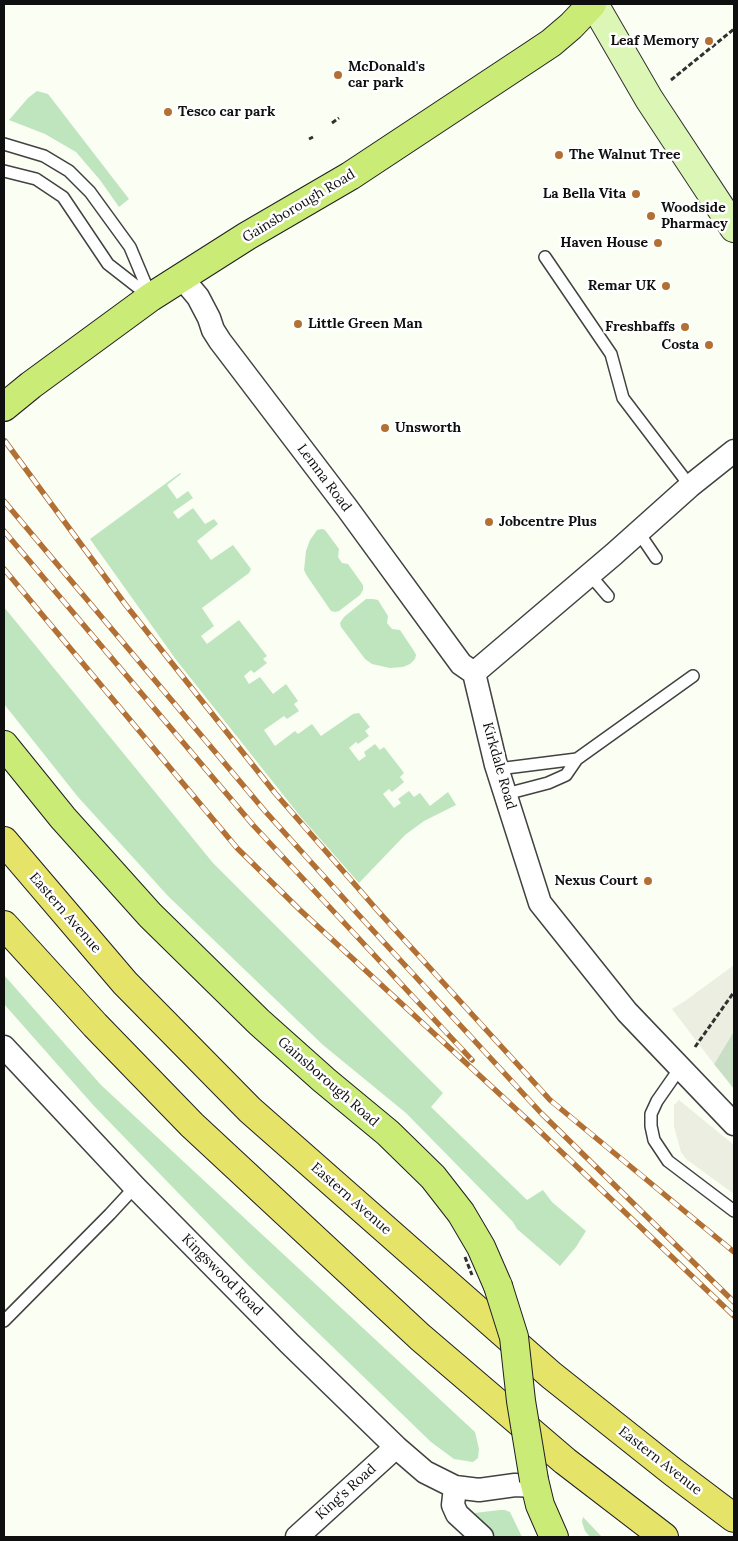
<!DOCTYPE html>
<html>
<head>
<meta charset="utf-8">
<style>
  body { margin:0 }
  #map { position:relative; width:738px; height:1541px; overflow:hidden; background:#fafef3; font-family:Lora,serif }
  canvas { display:block }
  .frame { position:absolute; inset:0; border:5px solid #0f0f0f; pointer-events:none }
</style>
</head>
<body>
<div id="map">
<canvas width="738" height="1541"></canvas>
<div class="frame"></div>
</div>
<script>
const g = document.querySelector('canvas').getContext('2d');
g.lineJoin = 'round';
function fill(path, color) { g.fillStyle = color; g.fill(path, 'evenodd'); }
const poly = rows => new Path2D(rows.map(r => 'M' + r).join(''));
function trace(path, color, width, dash) { g.strokeStyle = color; g.lineWidth = width; g.lineCap = dash ? 'butt' : 'round'; g.setLineDash(dash || []); g.stroke(path); }
function drawText(font, color, halo, rows, align = 'center') {
  g.font = font + ' Lora,serif'; g.lineWidth = 5; g.setLineDash([]); g.textBaseline = 'middle'; g.strokeStyle = halo; g.fillStyle = color; for (const [text, x, y, turn = 0] of rows) {
    g.save(); g.translate(x, y); g.rotate((+turn || 0) * Math.PI / 180); g.textAlign = isNaN(turn) ? turn : align; if (halo) g.strokeText(text, 0, 0); g.fillText(text, 0, 0); g.restore();
  }
}
const green = poly([
  [37,91,48,94,129,199,119,207,100,180,76,152,45,134,9,120,28,98],
  [180,473,181,474,167,485,177,499,188,491,193,498,173,512,178,519,193,508,205,524,214,519,218,524,197,541,211,560,233,545,251,569,249,573,202,608,214,626,201,636,207,644,239,620,267,656,263,659,267,663,254,673,251,670,244,676,249,684,260,677,273,694,286,684,298,701,294,704,299,711,287,719,284,716,264,730,275,746,295,731,298,734,312,724,321,736,353,714,359,713,370,727,365,731,369,736,358,744,356,742,349,748,359,761,366,756,364,752,375,744,380,750,384,747,401,769,404,773,400,777,404,782,392,792,389,789,383,794,394,808,401,803,398,799,409,791,414,797,420,793,430,806,448,792,456,805,424,821,405,835,359,883,300,816,177,661,90,539],
  [322,529,325,530,339,549,338,557,342,563,348,564,363,585,363,590,360,595,339,611,335,612,331,611,307,576,304,570,306,551,310,540,317,530],
  [366,599,373,599,378,600,388,616,387,623,392,629,400,630,414,651,416,655,415,659,410,664,403,667,390,668,372,664,365,659,341,627,340,623,344,617],
  [4,607,213,863,443,1093,431,1107,527,1200,543,1190,552,1202,586,1231,576,1247,560,1266,517,1229,513,1222,406,1113,323,1045,168,896,78,797,4,704],
  [4,975,101,1085,475,1432,479,1449,478,1458,473,1462,454,1459,431,1442,249,1266,94,1106,4,1004],
  [500,1510,505,1510,510,1512,522,1537,493,1537,464,1512,474,1513],
  [583,1517,602,1537,590,1537,585,1531,582,1522]
]);
const cemetery = poly([
  [734,1031,734,1089,714,1064]
]);
const plaza = poly([
  [734,965,734,1031,714,1064,672,1009,685,1001],
  [679,1100,734,1145,734,1194,686,1159,681,1152,674,1126,674,1105]
]);
const path = poly([
  [671,80,734,29],
  [332,123,339,118],
  [309,139,313,137],
  [695,1047,734,992]
]);
const lane = poly([
  [4,144,44,156,69,171,90,192,130,247,151,297],
  [4,171,36,179,63,197,108,264,149,296],
  [545,257,611,354,623,398,690,486],
  [639,533,656,558],
  [590,575,608,596],
  [498,769,577,759],
  [506,794,548,783,566,775,577,759,693,676],
  [680,1068,657,1101,651,1114,651,1126,654,1140,668,1161,734,1211],
  [4,1321,110,1214,135,1187]
]);
const street = poly([
  [182,278,198,297,209,318,213,330,220,341,347,508,461,664,474,673],
  [474,673,496,765,540,903,627,1012,734,1124],
  [474,673,614,554,690,486,734,451],
  [4,1047,135,1187,290,1344,396,1447,425,1472,455,1487,479,1490,515,1485,535,1486],
  [455,1487,453,1505,457,1514,482,1537],
  [297,1537,396,1447]
]);
const secondary = poly([
  [594,4,649,99,734,228]
]);
const primary = poly([
  [4,407,31,385,151,297,247,236,350,176,533,55,551,43,571,26,592,4],
  [4,745,63,818,150,915,259,1022,324,1080,388,1133,433,1177,461,1213,481,1247,498,1286],
  [534,1480,540,1505,554,1537]
]);
const highway = poly([
  [4,841,125,983,250,1110,551,1375,673,1472,734,1518],
  [4,925,95,1025,192,1125,420,1337,565,1461,664,1537]
]);
const rail = poly([
  [5,441,125,604,275,793,378,911,550,1100,734,1252],
  [4,501,264,810,356,912,541,1113,734,1302],
  [4,531,253,825,472,1060],
  [4,569,237,848,300,910,530,1122,734,1316]
]);
const pathBridge = poly([
  [465,1257,472,1275]
]);
const primaryBridge = poly([
  [498,1286,514,1337,521,1401,534,1480]
]);
const markers = [
  [709,41,5,"#b27035"],
  [338,75,5,"#b27035"],
  [168,112,5,"#b27035"],
  [559,155,5,"#b27035"],
  [636,194,5,"#b27035"],
  [651,216,5,"#b27035"],
  [658,243,5,"#b27035"],
  [666,286,5,"#b27035"],
  [298,324,5,"#b27035"],
  [685,327,5,"#b27035"],
  [709,345,5,"#b27035"],
  [385,428,5,"#b27035"],
  [489,522,5,"#b27035"],
  [648,881,5,"#b27035"]
];
const poiNames = [
  ["Leaf Memory",699,41],
  ["McDonald's",348,67,"left"],
  ["car park",348,83,"left"],
  ["Tesco car park",178,112,"left"],
  ["The Walnut Tree",569,155,"left"],
  ["La Bella Vita",626,194],
  ["Woodside",661,208,"left"],
  ["Pharmacy",661,224,"left"],
  ["Haven House",648,243],
  ["Remar UK",656,286],
  ["Little Green Man",308,324,"left"],
  ["Freshbaffs",675,327],
  ["Costa",699,345],
  ["Unsworth",395,428,"left"],
  ["Jobcentre Plus",499,522,"left"],
  ["Nexus Court",638,881]
];
const streetNames = [
  ["Gainsborough Road",299,206,-31],
  ["Lemna Road",324,478,53],
  ["Kirkdale Road",499,766,74],
  ["Eastern Avenue",65,913,49],
  ["Gainsborough Road",328,1082,41],
  ["Eastern Avenue",351,1199,41],
  ["Kingswood Road",222,1275,45],
  ["Eastern Avenue",660,1461,38],
  ["King's Road",346,1492,-42]
];
fill(green, '#bfe5bf');
fill(cemetery, '#c9dfc5');
fill(plaza, '#ebeee1');
trace(lane, '#424242', 14);
trace(street, '#424242', 25);
trace(secondary, '#313131', 30);
trace(primary, '#202020', 30);
trace(highway, '#202020', 30);
trace(path, '#313131', 3, [5, 2.5]);
trace(lane, '#fff', 11);
trace(street, '#fff', 22);
trace(secondary, '#dcf7b5', 28);
trace(primary, '#caeb76', 28);
trace(highway, '#e6e369', 28);
trace(rail, '#b27035', 5.5);
trace(rail, '#fff', 4, [11]);
trace(primaryBridge, '#202020', 30, []);
trace(pathBridge, '#313131', 3, [5, 2.5]);
trace(primaryBridge, '#caeb76', 28);
for (const [x, y, r, color] of markers) { const dot = new Path2D(); dot.arc(x, y, r, 0, 2 * Math.PI); g.fillStyle = color; g.fill(dot); trace(dot, '#fff', 2); }
drawText('bold 14px', '#0f0f0f', '#fff', poiNames, 'right');
drawText('14px', '#0f0f0f', '#fff', streetNames);
</script>
</body>
</html>
